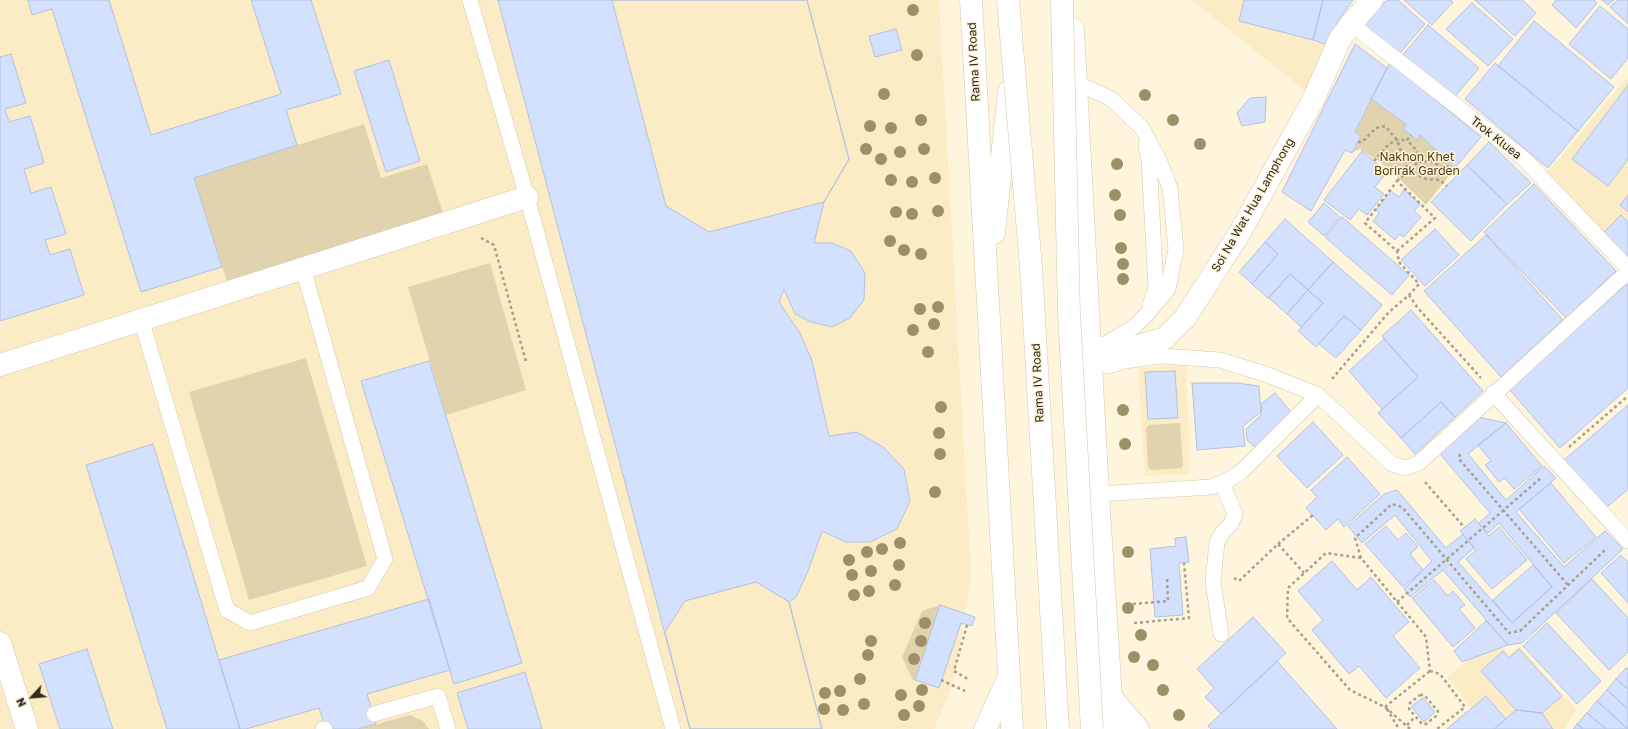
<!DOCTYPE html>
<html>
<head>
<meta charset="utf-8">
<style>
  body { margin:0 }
  #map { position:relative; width:1628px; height:729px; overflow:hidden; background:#fff4dc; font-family:"Golos Text",sans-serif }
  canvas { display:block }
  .north { position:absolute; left:12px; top:677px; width:40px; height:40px; -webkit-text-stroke:3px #fff4dc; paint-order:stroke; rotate:244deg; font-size:11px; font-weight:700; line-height:16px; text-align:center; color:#312c20 }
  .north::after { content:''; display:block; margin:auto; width:14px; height:18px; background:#312c20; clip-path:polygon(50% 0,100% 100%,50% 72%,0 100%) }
</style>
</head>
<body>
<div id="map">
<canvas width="1628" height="729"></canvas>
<div class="north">N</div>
</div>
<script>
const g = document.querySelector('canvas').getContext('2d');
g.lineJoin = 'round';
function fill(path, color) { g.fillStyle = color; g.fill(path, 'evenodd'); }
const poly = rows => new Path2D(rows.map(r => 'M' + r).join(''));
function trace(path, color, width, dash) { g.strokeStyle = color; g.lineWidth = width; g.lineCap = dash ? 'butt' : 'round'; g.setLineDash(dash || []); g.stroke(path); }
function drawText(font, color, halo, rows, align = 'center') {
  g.font = font + ' "Golos Text",sans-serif'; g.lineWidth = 3; g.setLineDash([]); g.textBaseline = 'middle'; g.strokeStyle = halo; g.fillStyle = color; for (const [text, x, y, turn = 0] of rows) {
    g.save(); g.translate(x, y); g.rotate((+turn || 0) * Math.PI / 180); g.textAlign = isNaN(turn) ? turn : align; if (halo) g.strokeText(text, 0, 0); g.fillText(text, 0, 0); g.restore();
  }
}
const built = poly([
  [0,0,939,0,971,577,953,683,934,729,0,729],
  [1192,0,1353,0,1338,21,1309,94],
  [1628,76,1628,261,1546,174],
  [1186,365,1190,474,1145,476,1138,368],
  [1495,639,1510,655,1519,646,1576,709,1565,729,1445,729,1471,707,1447,677]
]);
const green = poly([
  [1371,99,1406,124,1404,129,1417,140,1420,135,1455,168,1426,205,1387,167,1360,149,1352,153,1361,136,1355,132],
  [364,124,381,178,427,164,443,213,227,281,194,178],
  [490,263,526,390,446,415,408,287],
  [306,358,367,566,249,600,189,392],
  [1180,423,1183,465,1181,468,1151,470,1148,467,1146,428,1149,425],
  [940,605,915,680,913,680,902,657,922,611],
  [410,715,423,721,429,729,359,729]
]);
const building = poly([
  [28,0,109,0,151,135,281,94,251,0,311,0,341,94,286,110,297,145,194,178,222,267,141,292,52,9,32,15,28,0],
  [498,0,807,0,849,159,824,202,814,243,832,243,851,251,865,273,864,300,850,318,832,327,811,322,795,314,784,289,779,302,800,333,812,361,829,436,857,432,883,447,904,469,910,501,897,529,870,542,846,542,822,531,808,571,796,597,789,602,822,729,690,729,498,0],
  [612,0,807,0,849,159,824,202,709,232,666,206,612,0],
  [1244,0,1323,0,1313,40,1239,21,1244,0],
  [1323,0,1353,0,1338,21,1328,45,1313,40,1323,0],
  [1387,0,1398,0,1425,24,1400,53,1363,24,1387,0],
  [1404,0,1451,0,1453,2,1432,25,1404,0],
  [1475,0,1523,0,1536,13,1515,36,1475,0],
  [1556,0,1594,0,1597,3,1576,28,1552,5,1556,0],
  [1602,0,1614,0,1608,5,1602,0],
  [1618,0,1628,0,1628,24,1610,7,1618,0],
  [1472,3,1513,39,1488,66,1446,29,1472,3],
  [1600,6,1628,29,1628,58,1611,79,1569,44,1600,6],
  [1534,21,1614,87,1578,131,1498,66,1534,21],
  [1428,25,1479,68,1452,100,1401,57,1428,25],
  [896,29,902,50,875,57,869,36,896,29],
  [1355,44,1387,68,1355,132,1361,136,1352,153,1345,150,1311,211,1282,192,1355,44],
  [11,54,26,103,5,109,9,122,30,116,44,163,24,169,31,193,51,187,66,234,45,240,50,255,70,249,84,295,0,321,0,57,11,54],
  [389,60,420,161,386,172,354,71,389,60],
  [1390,63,1481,137,1455,168,1420,135,1417,140,1403,129,1406,124,1371,99,1390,63],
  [1495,63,1578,131,1548,168,1465,99,1495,63],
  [1628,85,1628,159,1608,186,1572,159,1628,85],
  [1266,97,1265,122,1242,126,1237,113,1250,98,1266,97],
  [1489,142,1531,183,1507,204,1467,165,1489,142],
  [1362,151,1387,172,1375,187,1384,194,1367,215,1359,209,1350,220,1324,200,1362,151],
  [1467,165,1507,204,1471,241,1431,202,1467,165],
  [1534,184,1616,271,1566,318,1484,232,1534,184],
  [1404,190,1420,204,1414,211,1421,217,1404,237,1399,234,1395,240,1373,221,1379,213,1376,210,1391,191,1399,197,1404,190],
  [1628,195,1628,212,1620,205,1628,195],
  [1324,203,1340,217,1324,236,1308,222,1324,203],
  [1621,215,1628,222,1628,258,1604,232,1621,215],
  [1342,217,1409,275,1392,295,1325,237,1342,217],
  [1285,219,1333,262,1308,290,1290,274,1268,298,1252,284,1278,254,1265,242,1285,219],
  [1435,229,1459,255,1425,286,1401,260,1435,229],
  [1486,235,1563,320,1501,377,1424,291,1486,235],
  [1265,242,1278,254,1252,284,1239,272,1265,242],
  [1333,262,1382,305,1361,330,1344,316,1316,347,1298,331,1323,303,1308,290,1333,262],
  [1290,274,1308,290,1287,314,1269,298,1290,274],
  [1628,283,1628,388,1560,448,1509,389,1628,283],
  [1308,290,1323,303,1301,327,1287,314,1308,290],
  [1411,310,1483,391,1455,417,1441,402,1401,438,1378,413,1418,377,1382,336,1411,310],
  [1344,316,1361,330,1336,358,1319,344,1344,316],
  [1384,339,1418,377,1382,409,1349,371,1384,339],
  [429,361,522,663,454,684,361,381,429,361],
  [1175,371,1178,418,1148,419,1145,372,1175,371],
  [1192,383,1236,383,1259,386,1261,412,1243,426,1245,446,1197,450,1192,383],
  [1275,393,1292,413,1256,448,1247,440,1246,429,1261,415,1262,403,1275,393],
  [1441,402,1455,417,1415,454,1401,438,1441,402],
  [1628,405,1628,489,1606,508,1564,460,1628,405],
  [1477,417,1506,423,1468,454,1506,500,1544,466,1556,478,1516,512,1564,567,1605,531,1623,549,1522,643,1508,645,1443,570,1410,597,1404,589,1432,561,1395,515,1362,543,1348,526,1384,494,1397,490,1446,548,1463,534,1468,540,1474,548,1458,562,1512,623,1552,587,1499,523,1488,533,1483,528,1479,523,1490,513,1441,455,1444,445,1477,417],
  [1313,422,1343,455,1307,488,1277,456,1313,422],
  [1506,423,1542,466,1514,489,1505,478,1499,482,1485,465,1491,461,1478,445,1506,423],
  [153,444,219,660,240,729,167,729,86,465,153,444],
  [1347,457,1380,494,1344,527,1338,519,1326,530,1306,508,1317,497,1311,490,1347,457],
  [1551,483,1596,537,1564,563,1519,509,1551,483],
  [1475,519,1489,536,1499,527,1527,560,1492,589,1466,559,1476,550,1460,531,1475,519],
  [1386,526,1398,540,1406,533,1418,547,1410,554,1423,570,1403,587,1365,544,1386,526],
  [1186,537,1189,562,1179,563,1183,615,1155,617,1150,549,1176,546,1175,538,1186,537],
  [1621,555,1628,562,1628,603,1601,573,1621,555],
  [1332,561,1357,590,1371,577,1409,622,1393,636,1420,668,1386,698,1359,666,1349,674,1312,630,1323,620,1298,591,1332,561],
  [1533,565,1552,587,1512,623,1493,600,1533,565],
  [1592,579,1628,618,1628,652,1609,670,1556,613,1592,579],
  [1434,580,1448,596,1453,591,1465,605,1459,609,1475,628,1453,647,1412,598,1434,580],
  [756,582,789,602,822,729,690,729,665,632,685,601,756,582],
  [429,599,450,670,367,694,376,724,358,729,326,729,319,708,246,729,240,729,219,660,429,599],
  [940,605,975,617,972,626,961,623,939,688,915,680,940,605],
  [1253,617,1286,653,1221,714,1205,697,1214,688,1197,669,1253,617],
  [1486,621,1508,645,1462,662,1454,651,1486,621],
  [1547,623,1601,681,1577,704,1523,646,1547,623],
  [87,649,113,729,60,729,39,664,87,649],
  [1519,649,1562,696,1542,713,1516,710,1481,671,1503,651,1509,658,1519,649],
  [1277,661,1337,729,1211,729,1208,726,1277,661],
  [1626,668,1628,669,1628,689,1616,679,1626,668],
  [525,672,542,729,468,729,457,693,525,672],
  [1616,679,1628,689,1628,709,1607,690,1616,679],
  [1607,690,1628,709,1628,729,1597,701,1607,690],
  [1486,696,1506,719,1494,729,1447,729,1486,696],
  [1423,698,1435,712,1424,722,1411,707,1423,698],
  [1597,701,1628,729,1606,729,1587,713,1597,701],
  [1516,710,1542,713,1553,729,1494,729,1516,710],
  [1587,713,1606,729,1583,729,1577,724,1587,713],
  [1577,724,1583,729,1573,729,1577,724]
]);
const path = poly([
  [1358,142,1362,142,1376,128,1385,126,1397,140,1408,171,1426,179,1440,180,1447,186],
  [1374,161,1389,144,1397,140,1407,140],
  [1418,162,1431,161,1444,168,1451,165],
  [1397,181,1418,162,1417,151,1407,140,1411,135],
  [481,238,494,245,526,362],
  [1397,251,1435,218,1397,181,1365,223,1397,251,1399,262,1419,284,1409,295],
  [1332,379,1389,312,1409,295,1417,307,1481,378],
  [1569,447,1628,396],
  [1460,454,1459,459,1568,585],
  [1425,482,1464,527],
  [1278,544,1313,515],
  [1361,558,1355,538,1392,504,1402,507,1509,633,1520,631,1607,548],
  [1234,578,1239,581,1278,544,1304,573],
  [1397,602,1542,477],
  [1133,604,1168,601,1167,577],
  [1134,623,1189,618,1184,563],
  [967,625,954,671,968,679],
  [1430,671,1440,674,1465,707,1437,729],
  [941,680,965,691],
  [1420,695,1424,695,1438,711,1436,716,1426,724,1422,724,1409,709,1410,703,1420,695],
  [1385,707,1430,671],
  [1387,709,1399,729],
  [1407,725,1415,717],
  [1410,729,1385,707,1350,690,1287,618,1288,588,1326,553,1361,558,1426,637,1430,671]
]);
const service = poly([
  [470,0,527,197,673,729],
  [1351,24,1523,158,1628,268],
  [1076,83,1110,98,1142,128,1159,160,1170,188,1176,249,1168,289,1147,314,1134,327,1107,343,1090,349],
  [1146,145,1149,161,1156,288,1150,305],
  [141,319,227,610,250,623,368,588,385,559,303,268],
  [1108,366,1124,361,1161,356,1220,360,1268,375,1318,395,1392,464,1405,468,1419,463,1621,278,1628,274],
  [1493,393,1628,541],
  [1098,494,1211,487,1228,480,1241,472,1318,395],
  [1221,634,1213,582,1217,542,1223,532,1231,524,1235,514,1222,483],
  [374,714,438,696,448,729],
  [323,729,325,729]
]);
const minor = poly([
  [1090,360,1165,338,1185,318,1239,234,1313,100,1340,39,1351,24,1372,0],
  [0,365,527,197],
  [0,643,27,729]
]);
const primary = poly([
  [971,0,1012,729],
  [1073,29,1098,494,1113,729],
  [994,233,1009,91],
  [1111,697,1138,729],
  [985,729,1007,681]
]);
const primaryBridge = poly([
  [1008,0,1031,267,1058,729],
  [1062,0,1069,313,1092,729]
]);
const trees = [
  [913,10],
  [917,55],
  [884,94],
  [1145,95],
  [921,120],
  [1173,120],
  [870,126],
  [891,128],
  [1200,144],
  [866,149],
  [924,149],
  [900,152],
  [881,159],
  [1117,164],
  [935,178],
  [891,180],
  [912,182],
  [1115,195],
  [938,211],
  [896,212],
  [912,214],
  [1120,215],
  [890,241],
  [1121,248],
  [904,250],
  [921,254],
  [1123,264],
  [1123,279],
  [938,307],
  [920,309],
  [934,324],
  [913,330],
  [928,352],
  [941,407],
  [1123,410],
  [939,433],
  [1125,444],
  [940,454],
  [935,492],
  [900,543],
  [882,549],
  [867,552],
  [1128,552],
  [849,560],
  [899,565],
  [871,571],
  [852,575],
  [895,585],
  [869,591],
  [854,595],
  [1128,608],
  [925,623],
  [1141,635],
  [871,641],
  [921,641],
  [868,655],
  [1134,657],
  [914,659],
  [1153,665],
  [860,679],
  [922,690],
  [1163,690],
  [840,691],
  [825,693],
  [901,695],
  [864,704],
  [919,706],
  [824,709],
  [843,710],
  [904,715],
  [1179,715]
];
const streetNames = [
  ["Rama IV Road",974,62,-93],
  ["Trok Kluea",1496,138,38],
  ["Soi Na Wat Hua Lamphong",1253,205,-60],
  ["Rama IV Road",1038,383,-93]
];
const parkNames = [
  ["Nakhon Khet",1417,157],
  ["Borirak Garden",1417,171]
];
fill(built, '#fcecc5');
fill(green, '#e2d3af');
fill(building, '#d3e1fe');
trace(building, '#b4c1de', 1);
trace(service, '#d5c8aa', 16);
trace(minor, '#d5c8aa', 23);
trace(primary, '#d5c8aa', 23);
trace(path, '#a89f8c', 2.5, [3, 3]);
trace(service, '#fff', 15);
trace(minor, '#fff', 22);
trace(primary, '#fff', 22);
trace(primaryBridge, '#d5c8aa', 23, []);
trace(primaryBridge, '#fff', 22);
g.fillStyle = '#9e8f69';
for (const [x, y] of trees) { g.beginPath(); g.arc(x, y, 6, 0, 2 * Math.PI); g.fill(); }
drawText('12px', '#312c20', '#fff4dc', streetNames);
drawText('12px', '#4e3c0b', '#fff4dc', parkNames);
</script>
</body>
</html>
